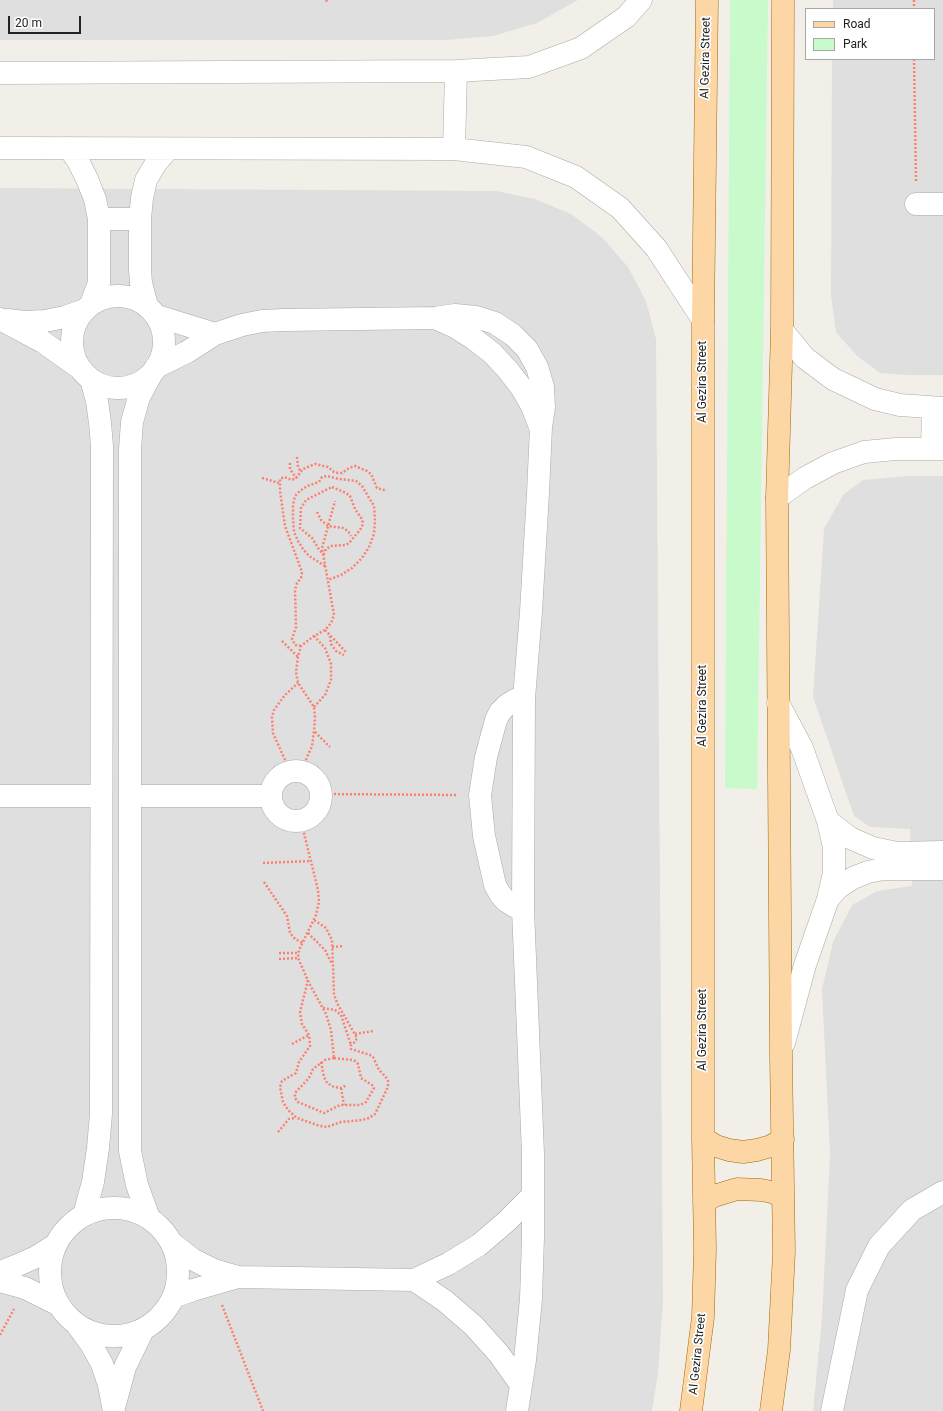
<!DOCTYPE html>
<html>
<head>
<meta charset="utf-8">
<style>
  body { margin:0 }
  #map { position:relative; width:943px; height:1411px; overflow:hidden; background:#f2efe9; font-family:Roboto,sans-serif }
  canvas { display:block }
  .legend { position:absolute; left:805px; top:8px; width:130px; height:52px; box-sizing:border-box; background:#fff; border:1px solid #a7a7a7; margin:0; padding:5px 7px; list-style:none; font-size:12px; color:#222 }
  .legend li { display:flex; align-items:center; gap:8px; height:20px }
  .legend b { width:20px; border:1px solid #a7a7a7 }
  .scale { position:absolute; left:8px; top:16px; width:73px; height:18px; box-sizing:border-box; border:2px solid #222; border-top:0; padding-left:5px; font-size:12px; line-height:14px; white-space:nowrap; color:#222; -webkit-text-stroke:3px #fff; paint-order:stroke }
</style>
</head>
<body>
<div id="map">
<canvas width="943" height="1411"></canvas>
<ul class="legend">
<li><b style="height:5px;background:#fcd6a4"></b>Road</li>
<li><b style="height:11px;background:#c8facc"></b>Park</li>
</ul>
<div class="scale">20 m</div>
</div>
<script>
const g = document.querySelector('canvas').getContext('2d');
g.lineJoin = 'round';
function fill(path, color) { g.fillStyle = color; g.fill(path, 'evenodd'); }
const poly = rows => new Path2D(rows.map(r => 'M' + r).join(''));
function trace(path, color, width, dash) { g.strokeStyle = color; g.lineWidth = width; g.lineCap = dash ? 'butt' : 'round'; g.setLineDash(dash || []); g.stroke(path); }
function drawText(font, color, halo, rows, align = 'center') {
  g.font = font + ' Roboto,sans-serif'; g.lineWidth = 3.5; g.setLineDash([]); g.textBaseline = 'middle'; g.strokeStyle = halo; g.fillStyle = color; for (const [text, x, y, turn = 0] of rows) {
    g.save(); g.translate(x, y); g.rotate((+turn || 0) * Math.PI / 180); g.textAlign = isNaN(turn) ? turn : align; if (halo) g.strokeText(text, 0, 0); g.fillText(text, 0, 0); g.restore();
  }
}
const residential = poly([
  [0,0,578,0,537,23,493,36,446,40,0,40],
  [833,0,943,0,943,375,907,375,880,373,857,356,836,332,831,295,832,59,934,59,934,9,833,9],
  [0,188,496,191,535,199,571,214,602,237,628,267,646,301,656,339,663,1301,658,1373,652,1411,0,1411],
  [907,476,943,476,943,1411,813,1411,822,1318,830,1155,822,989,833,942,852,905,877,891,912,886,910,829,870,827,854,816,813,697,824,529,843,495,863,480]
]);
const park = poly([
  [730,0,768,0,757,789,725,788]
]);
const path = poly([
  [326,0,328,3],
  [914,0,914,9],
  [914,59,916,181],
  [297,457,298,467,301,472],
  [290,463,290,469,296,478],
  [262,478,279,483],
  [332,487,346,493,350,496,355,509,362,519,363,524,360,530,349,543,346,545,331,546,326,549,324,554,320,551,312,538,300,528,301,508,306,500,332,487],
  [317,512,321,520,328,526,343,528,348,531,351,536],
  [325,566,309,556,303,549,298,541,294,532,293,519,293,505,295,496,300,491,307,486,319,482,322,477,327,476,339,479,356,481,362,486,374,506,375,520,374,534,369,547,362,558,352,568,341,575,328,580],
  [325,630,346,652],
  [330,636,331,644,336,651,344,655],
  [282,641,298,657],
  [301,646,295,645,292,639,296,627,295,590,297,583,301,578,302,572,285,526,280,491,280,479,284,477,292,480,296,478,303,469,315,464,328,467,334,472,338,473,342,473,349,468,355,466,367,471,371,474,377,488,384,490,387,490],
  [314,707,325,695,331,680,331,664,325,648,314,636],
  [315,732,330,747],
  [290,771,273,733,272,717,274,710,285,695,298,683],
  [301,771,312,746,314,731,315,717,314,707,298,683,296,672,298,657,301,646,314,636,325,630,331,623,334,615,322,548,335,501],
  [322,794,457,795],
  [301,821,318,890,319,902,316,915,299,950,298,958,309,983,326,1014,331,1030,334,1058],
  [263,863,311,861],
  [264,882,287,916,290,933,295,939,303,943],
  [308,933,325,950,332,964],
  [332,947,344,946],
  [279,953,299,953],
  [279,959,298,958],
  [308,980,300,1012,302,1024,309,1035,310,1046,299,1062,296,1073,282,1081,280,1087,283,1102,288,1110,297,1118,320,1126,327,1127,341,1122,362,1120,369,1118,375,1114,386,1091,388,1086,388,1081,385,1076,379,1070,373,1057,370,1055,351,1049,351,1045,355,1042,357,1038,337,1003,334,994,332,940,326,928,314,920],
  [323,1008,335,1010,341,1015,351,1045],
  [355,1034,373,1031],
  [292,1044,309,1035],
  [334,1058,352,1060,355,1061,358,1064,361,1078,372,1085,374,1088,366,1102,360,1105,340,1105,324,1113,298,1102,295,1098,295,1093,309,1078,313,1069,325,1060,334,1058],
  [321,1062,324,1077,327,1083,334,1087,341,1088,347,1085],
  [341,1088,344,1105],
  [278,1132,289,1119,296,1118],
  [222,1305,263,1411],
  [0,1335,14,1309]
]);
const minor = poly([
  [0,73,456,71,529,67,581,48,626,17,641,0],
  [0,148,454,149,526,157,576,177,620,208,656,248,703,320],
  [69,148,78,161,87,179,95,199,99,219,99,283,91,304],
  [454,149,456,71],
  [916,204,943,204],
  [99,219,140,219],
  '72 342a46 46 0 1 1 92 0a46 46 0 1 1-92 0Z',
  [147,306,141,283,140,270,140,219,142,198,146,180,156,163,168,149],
  [157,316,215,334],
  [435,318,455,327,474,339,492,353,507,369,521,387,532,406,540,427],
  [0,319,43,342,81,369],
  [8,320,24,322,45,321,65,317,85,310],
  [782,330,805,358,833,379,875,399,900,405,943,408],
  [156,367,187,352,215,334,242,325,262,321,284,320,435,318,455,315,476,317,495,323,513,335,527,349,537,367,543,387,544,407,541,427,538,493,531,612,524,698,523,909,533,1154,533,1237,531,1299,525,1360,517,1411],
  [932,449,933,408],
  [777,498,805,478,833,463,864,452,896,449,943,449],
  [778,703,802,748,828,821,834,847,834,873,828,899,805,965,784,1043],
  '271 796a25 25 0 1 1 50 0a25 25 0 1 1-50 0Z',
  [0,796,101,796],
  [130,796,270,796],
  [828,821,850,838,873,848,897,853,943,852],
  [828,899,839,887,853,878,868,872,883,869,943,869],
  [523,909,514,906,506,901,500,894,495,885,484,836,480,795,486,757,496,720,500,712,507,705,515,700,524,698],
  '50 1272a64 64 0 1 1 128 0a64 64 0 1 1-128 0Z',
  [84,1215,93,1182,98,1148,101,1114,102,446,100,423,97,401,91,379],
  [149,1218,137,1185,130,1151,130,449,132,422,139,397,152,373],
  [173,1244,192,1259,214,1270,238,1277,414,1280,448,1264,479,1245,507,1221,533,1195],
  [0,1272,18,1265,36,1257,55,1245],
  [414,1280,445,1301,474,1326,499,1354,521,1385],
  [0,1281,25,1288,59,1305],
  [173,1297,193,1290,238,1277],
  [78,1326,91,1344,102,1364,109,1385,114,1411],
  [115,1404,125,1367,143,1330],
  [832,1411,857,1290,879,1246,912,1210,943,1192]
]);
const major = poly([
  [703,1138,716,1146,729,1150,743,1152,757,1150,771,1146,783,1139],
  [704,1202,714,1196,737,1189,761,1190,772,1192,783,1197],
  [691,1411,703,1317,705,1250,703,1138,703,320,707,0],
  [771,1411,779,1350,784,1252,781,1056,777,498,782,330,783,0]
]);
const streetNames = [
  ["Al Gezira Street",706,58,-89],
  ["Al Gezira Street",703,382,-90],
  ["Al Gezira Street",703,706,-90],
  ["Al Gezira Street",703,1030,-90],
  ["Al Gezira Street",698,1354,-84]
];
fill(residential, '#e0dfdf');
fill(park, '#c8facc');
trace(minor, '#a9a9a9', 23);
trace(major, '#a06b00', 23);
trace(path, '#fa8072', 2.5, [2, 2]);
trace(minor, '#fff', 22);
trace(major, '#fcd6a4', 22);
drawText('12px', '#222', '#fff', streetNames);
</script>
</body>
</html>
